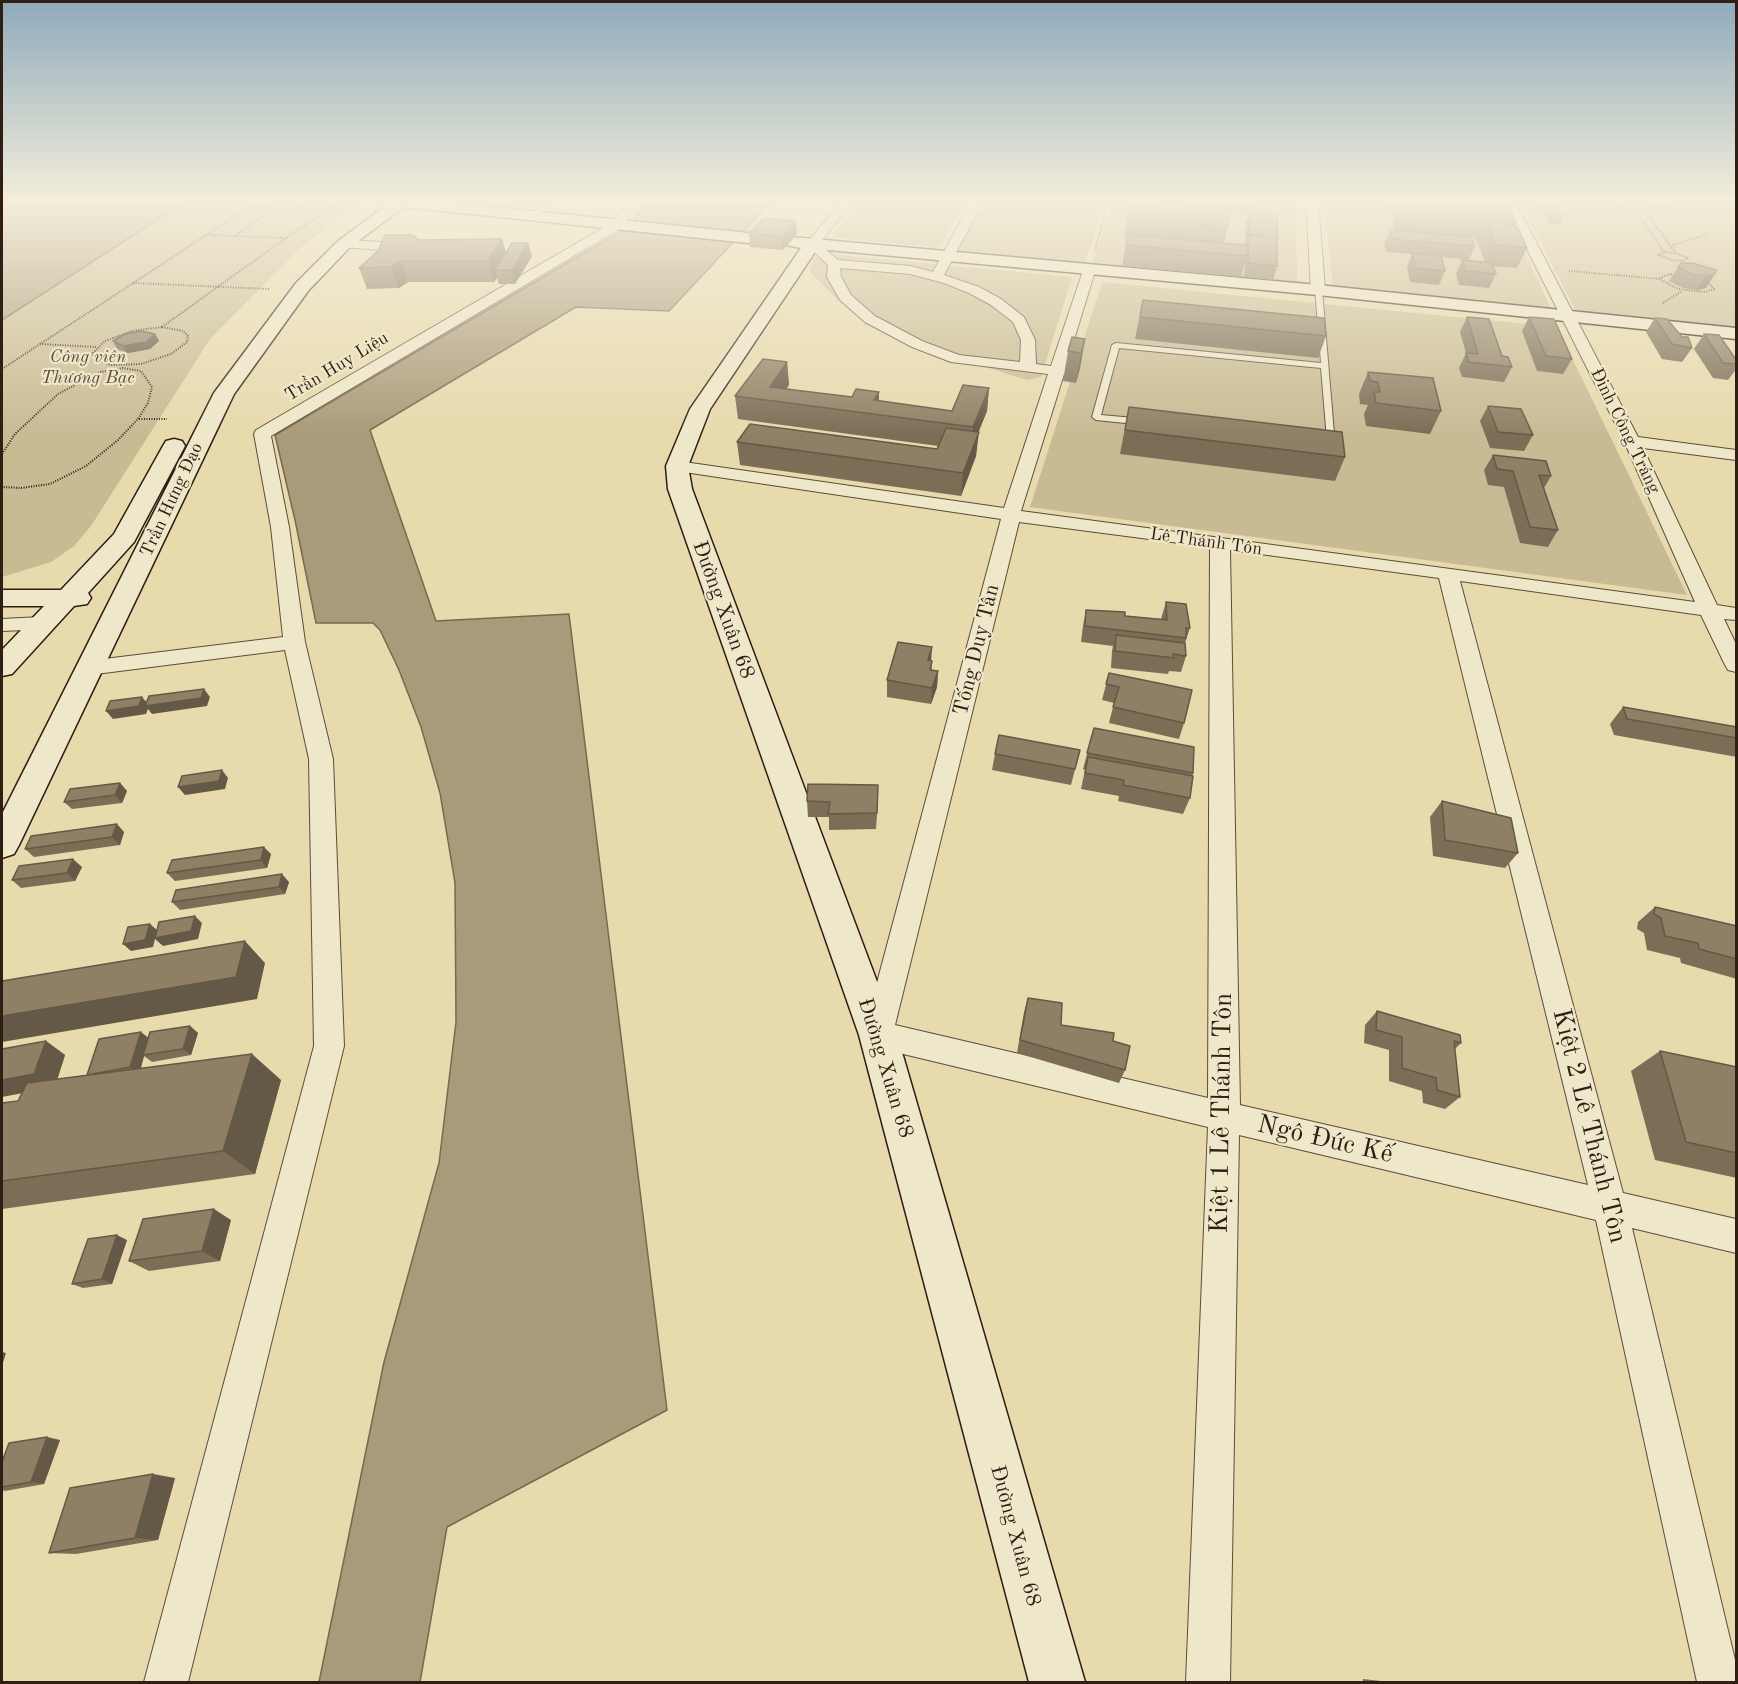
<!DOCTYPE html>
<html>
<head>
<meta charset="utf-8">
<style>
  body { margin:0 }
  #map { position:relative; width:1738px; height:1684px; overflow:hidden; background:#e7daad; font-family:"Old Standard TT",serif }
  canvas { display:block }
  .frame { position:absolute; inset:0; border:3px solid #301d14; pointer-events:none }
</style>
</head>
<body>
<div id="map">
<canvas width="1738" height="1684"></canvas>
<div class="frame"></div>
</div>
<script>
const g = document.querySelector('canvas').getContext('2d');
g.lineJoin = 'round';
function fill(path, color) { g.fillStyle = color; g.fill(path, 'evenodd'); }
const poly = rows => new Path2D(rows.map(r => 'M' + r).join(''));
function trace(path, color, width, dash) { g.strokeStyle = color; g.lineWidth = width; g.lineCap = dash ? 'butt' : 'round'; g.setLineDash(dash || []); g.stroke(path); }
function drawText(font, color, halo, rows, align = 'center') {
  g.font = font + ' "Old Standard TT",serif'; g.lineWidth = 4.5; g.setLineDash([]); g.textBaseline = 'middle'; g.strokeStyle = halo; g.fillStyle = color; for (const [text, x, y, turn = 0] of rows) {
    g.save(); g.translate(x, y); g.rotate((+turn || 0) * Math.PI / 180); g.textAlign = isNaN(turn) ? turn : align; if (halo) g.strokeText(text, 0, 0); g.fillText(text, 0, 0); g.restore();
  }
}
const green = poly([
  [188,200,365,200,300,248,210,339,91,526,74,546,51,562,2,577,2,320],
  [861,200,967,200,939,248,832,237],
  [985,200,1106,200,1084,265,955,252],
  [1114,200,1296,200,1297,287,1091,266],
  [1324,200,1500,200,1552,311,1333,288],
  [1519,200,1736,200,1736,328,1577,313],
  [829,254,1072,277,1041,377,1027,380,930,350,858,307,838,300,810,272,814,258],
  [1102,282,1557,327,1687,595,1030,507]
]);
const water = poly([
  [2,200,188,200,2,320,2,200],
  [646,200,773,200,669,311,576,307,370,430,436,621,569,614,667,1410,447,1527,420,1682,319,1682,384,1362,439,1163,456,1022,455,883,440,793,421,727,399,670,380,630,373,623,316,623,295,520,275,435,630,226,646,200]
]);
const path = poly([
  [1573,200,1618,204],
  [1624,200,1618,204,1629,210,1653,209,1647,204,1631,200],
  [250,207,325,212,286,238],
  [1652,207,1736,213],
  [293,210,308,200],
  [1636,211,1664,252],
  [1645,211,1675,252],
  [325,212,343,200],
  [235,236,273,209],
  [1670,246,1708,234],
  [1095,250,1109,200],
  [1664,252,1675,253,1688,258,1683,261,1672,260,1659,255,1664,252],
  [1569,271,1661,279],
  [1671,274,1705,279,1714,289,1705,292,1678,289,1661,280,1661,277,1671,274],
  [133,283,269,289],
  [1663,303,1682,291],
  [162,327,286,238,208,235],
  [162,327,183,331,188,336,187,342,171,354,141,364,111,365,94,359,93,353,105,341,132,331,162,327],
  [40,344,96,347],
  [2,369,260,200],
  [139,419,167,419],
  [2,454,15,434,58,394,100,372,123,368,141,371,152,387,148,403,138,419,118,440,86,466,50,484,21,488,2,487]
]);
const lane = poly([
  [551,200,559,200,532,216,527,215,551,200],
  [1315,288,1322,290,1335,445,1328,446,1324,443,1327,440,1321,368,1119,348,1101,415,1145,419,1149,422,1145,425,1096,420,1092,417,1112,345,1116,343,1321,363,1315,288]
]);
const street = poly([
  [630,200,641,200,621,228,271,436,289,527,305,642,333,759,344,1046,188,1682,144,1682,314,1046,309,759,285,650,88,675,80,673,77,668,80,663,88,661,283,637,271,527,254,434,256,430,613,222,630,200],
  [843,200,854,200,819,244,838,260,910,266,933,272,972,200,984,200,944,275,979,287,1001,299,1024,317,1035,340,1036,364,1051,366,1084,268,1090,264,1096,268,1065,369,1067,371,1064,374,1021,511,1695,602,1624,441,1502,200,1514,200,1638,437,1736,450,1736,460,1643,448,1717,605,1736,608,1736,620,1724,619,1736,644,1736,672,1728,670,1725,665,1701,615,1460,581,1623,1193,1736,1219,1736,1253,1632,1228,1736,1664,1736,1682,1697,1682,1596,1220,1239,1135,1230,1682,1186,1682,1208,1127,878,1048,867,1045,863,1035,1001,519,677,471,671,470,668,466,671,462,677,461,1004,508,1048,374,951,362,912,347,865,322,840,300,827,277,828,265,806,244,843,200],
  [840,268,910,274,944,283,969,293,991,305,1013,322,1021,340,1020,362,959,355,922,341,875,316,851,295,841,277,840,268],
  [1019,522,1210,547,1208,1098,895,1025,1019,522],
  [1230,550,1439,578,1588,1185,1240,1105,1230,550],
  [1306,200,1318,200,1325,290,1318,294,1311,290,1306,200],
  [344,240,415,244,421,248,415,252,340,247,338,244,344,240],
  [41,617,48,619,51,624,48,629,2,631,2,619,41,617]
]);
const secondary = poly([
  [380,200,425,200,758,234,766,239,758,244,404,207,350,247,308,291,234,394,19,845,14,854,2,858,2,814,214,393,296,283,338,241,387,205,382,204,380,200],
  [792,237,1318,285,1736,328,1736,339,1318,295,817,249,710,409,688,466,692,489,897,1035,1085,1682,1029,1682,859,1035,668,489,666,466,690,409,801,248,786,245,784,242,786,239,792,237],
  [174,439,182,441,185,446,134,542,88,593,91,598,87,604,74,606,12,674,2,676,2,650,44,606,2,606,2,590,61,590,114,534,163,446,166,441,174,439]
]);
const wall = poly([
  [458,200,543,200,531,208,515,206,514,203,509,206],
  [1190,200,1253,200,1250,211,1277,266,1273,280,1244,277,1245,263,1241,277,1122,266,1127,238,1124,237,1128,217,1228,227,1224,243,1245,245,1246,224,1249,214,1189,209],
  [1390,200,1506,200,1516,223,1515,226,1527,248,1517,268,1493,266,1496,274,1489,288,1459,285,1456,274,1462,260,1485,262,1475,237,1472,237,1472,238,1475,246,1469,260,1441,257,1445,271,1439,285,1410,282,1407,267,1412,254,1386,252,1384,243,1390,230,1395,230,1389,204],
  [1537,200,1553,200,1563,218,1560,225,1549,224],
  [796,221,797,234,783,250,750,247,749,233],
  [502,239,506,253,532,256,515,284,499,284,497,278,494,282,408,282,399,288,367,289,359,268,418,240],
  [1678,267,1716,270,1706,288,1697,290,1683,288,1669,281],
  [1143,300,1326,336,1318,358,1135,339],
  [1467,317,1512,367,1504,382,1462,377,1459,368,1466,353,1460,332],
  [1529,317,1572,359,1563,374,1537,371,1522,331],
  [1655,318,1692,348,1682,362,1662,359,1646,332],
  [155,334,159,341,150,349,128,353,117,349,113,341],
  [1704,334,1737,361,1737,368,1728,380,1713,378,1694,349],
  [1085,339,1080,368,1076,383,1063,381,1068,351],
  [787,362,789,385,786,389,952,411,989,388,987,411,978,432,976,456,961,496,740,465,737,442,937,449,938,446,738,419,735,396],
  [1368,372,1441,411,1430,434,1366,426,1364,414,1368,405,1360,404,1359,394],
  [1488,406,1533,435,1524,451,1490,448,1480,421],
  [1129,407,1345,457,1335,481,1120,454],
  [1493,455,1551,476,1544,488,1558,530,1548,547,1520,543,1504,487,1488,485,1484,470],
  [1166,602,1190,628,1185,643,1186,656,1181,672,1169,671,1168,674,1111,668,1112,651,1113,646,1081,642,1083,626,1086,610,1125,616,1161,619],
  [931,661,932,670,938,671,937,687,931,704,887,697,887,680],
  [1109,673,1184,723,1179,739,1109,723,1114,703,1102,700],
  [1623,707,1737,727,1737,757,1614,735,1610,724],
  [1094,728,1193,773,1190,798,1183,814,1118,801,1119,796,1081,789,1085,770,1083,769],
  [1080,750,1071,785,992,770,995,754],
  [120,783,127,791,122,803,72,809,64,802],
  [807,801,878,801,876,829,829,830,829,817,808,817],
  [1442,801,1518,853,1505,868,1433,856,1430,817],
  [124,832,120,845,34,857,25,849],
  [271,854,267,868,175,881,167,873],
  [82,867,75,881,21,888,12,880],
  [289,882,285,894,180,910,172,902],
  [1655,907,1737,926,1737,979,1681,963,1680,958,1647,950,1644,933,1637,929,1638,922],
  [1028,998,1061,1025,1113,1041,1125,1070,1119,1083,1017,1053,1024,1012],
  [1377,1011,1461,1043,1455,1049,1460,1097,1445,1109,1423,1103,1422,1091,1389,1081,1389,1050,1364,1043,1365,1025],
  [190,1026,198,1033,191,1055,152,1062,144,1056,141,1068,281,1080,255,1174,2,1209,2,1103,18,1101,46,1041,65,1055,57,1079,87,1075,149,1038],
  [1660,1051,1737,1067,1737,1178,1655,1160,1631,1071],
  [231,1220,220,1261,149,1271,129,1261],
  [127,1240,112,1284,83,1288,72,1284],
  [60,1440,44,1484,5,1491,2,1490,2,1462],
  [175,1478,158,1540,76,1554,49,1553],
  [1363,1679,1381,1681,1386,1683,1363,1683]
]);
const shadedWall = poly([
  [508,200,514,200,514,203,509,206],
  [529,200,543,200,531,208],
  [796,221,797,234,783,250,782,237],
  [502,239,508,260,495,270,497,278,494,282,488,261],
  [528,243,532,256,515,284,512,270],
  [401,261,408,282,399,288,391,267],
  [1715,274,1706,288,1697,290,1706,276],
  [155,334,159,341,150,349,128,353,123,346],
  [1085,339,1080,368,1076,383,1081,353],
  [787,362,789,385,777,401,770,387],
  [989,388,987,411,971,451,973,427],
  [879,392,879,415,874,400],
  [979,432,976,456,961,496,963,473],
  [932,647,931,663,928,660],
  [938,671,937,687,931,704,932,688],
  [204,689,210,697,207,706,152,714,148,709,146,714,113,719,106,711,142,697,149,705],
  [222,770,228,778,225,789,185,795,178,787],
  [120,783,127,791,122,803,115,795],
  [117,824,124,832,120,845,112,837],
  [264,847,271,854,267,868,261,860],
  [73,859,82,867,75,881,67,873],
  [282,874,289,882,285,894,279,887],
  [195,916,202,923,198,939,163,946,155,939,153,947,131,951,123,944,150,924,158,931],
  [245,941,265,963,257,999,2,1042,2,1016],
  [190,1026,198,1033,191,1055,183,1049],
  [141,1032,150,1039,143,1055,144,1056,139,1074,130,1067],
  [46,1041,65,1055,55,1087,2,1097,2,1080],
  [252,1054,281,1080,255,1174,223,1151],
  [214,1209,231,1220,220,1261,202,1251],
  [117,1235,127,1240,112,1284,102,1279],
  [2,1352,6,1353,2,1366],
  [47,1437,60,1440,44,1484,31,1482],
  [153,1474,175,1478,158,1540,135,1538]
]);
const building = poly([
  [1400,200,1472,200,1477,214,1483,214,1477,200,1506,200,1516,223,1503,222,1505,225,1517,226,1527,248,1496,245,1484,217,1477,217,1479,221,1404,215,1400,200],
  [1543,200,1553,200,1563,218,1553,217,1543,200],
  [1131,206,1230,215,1228,227,1128,217,1131,206],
  [1250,211,1277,214,1277,266,1248,263,1249,236,1266,236,1248,234,1250,211],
  [764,218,796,221,782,237,749,233,764,218],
  [1390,230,1471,237,1475,246,1392,239,1390,230],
  [385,235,413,235,418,240,502,239,488,261,401,261,391,267,359,268,378,251,385,235],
  [1128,235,1247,245,1247,256,1126,245,1128,235],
  [512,243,528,243,512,270,495,270,512,243],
  [1412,253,1441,256,1445,271,1416,268,1412,253],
  [1462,260,1492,263,1496,274,1465,271,1462,260],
  [1681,263,1692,263,1716,270,1715,274,1706,276,1691,274,1678,267,1681,263],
  [1143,300,1324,318,1326,336,1140,317,1143,300],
  [1467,317,1489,319,1502,356,1508,357,1512,367,1469,362,1466,353,1478,354,1467,317],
  [1529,317,1554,319,1572,359,1546,356,1529,317],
  [1655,318,1667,319,1682,337,1688,337,1692,348,1672,344,1655,318],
  [141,331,155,334,146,342,123,346,113,341,125,334,141,331],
  [1704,334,1719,335,1737,361,1737,364,1723,363,1704,334],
  [1072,337,1085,339,1081,353,1068,351,1072,337],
  [763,359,787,362,770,387,852,397,856,389,879,392,874,400,952,411,963,385,989,388,973,427,735,396,763,359],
  [1368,372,1433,378,1441,411,1376,403,1374,392,1380,392,1378,382,1370,381,1368,372],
  [1488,406,1521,409,1533,435,1498,432,1488,406],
  [1129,407,1342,432,1345,457,1125,430,1129,407],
  [750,424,937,449,946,428,979,432,963,473,737,442,750,424],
  [1493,455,1546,461,1551,476,1539,475,1558,530,1530,527,1513,471,1497,469,1493,455],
  [1166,602,1186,604,1190,628,1186,628,1186,638,1085,626,1086,610,1125,612,1125,616,1167,620,1166,602],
  [1116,635,1185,643,1186,656,1173,654,1174,658,1115,651,1116,635],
  [898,642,932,647,928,660,932,661,930,670,938,671,932,688,887,680,898,642],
  [1109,673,1192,690,1184,723,1113,707,1119,687,1106,684,1109,673],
  [204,689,201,698,145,706,149,696,204,689],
  [142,697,139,706,106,711,110,701,142,697],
  [1623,707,1737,727,1737,738,1627,719,1623,707],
  [1094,728,1194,747,1193,773,1087,753,1094,728],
  [999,735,1080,750,1075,769,995,754,999,735],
  [1088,757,1193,776,1190,798,1123,785,1124,780,1085,773,1088,757],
  [222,770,219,781,178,787,182,776,222,770],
  [120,783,115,795,64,802,70,789,120,783],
  [808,784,878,785,877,813,828,814,830,802,807,801,808,784],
  [1442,801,1511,818,1518,853,1445,840,1442,801],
  [117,824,112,837,25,849,31,836,117,824],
  [264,847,261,860,167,873,172,860,264,847],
  [73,859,67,873,12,880,19,866,73,859],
  [282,874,279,887,172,902,176,890,282,874],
  [1655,907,1737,926,1737,959,1699,949,1698,943,1665,936,1661,918,1654,914,1655,907],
  [195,916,191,931,155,938,159,922,195,916],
  [150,924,145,940,123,944,128,927,150,924],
  [245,941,236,977,2,1016,2,981,245,941],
  [1028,998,1062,1003,1061,1025,1114,1033,1113,1041,1130,1046,1125,1070,1020,1040,1028,998],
  [1377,1011,1460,1035,1461,1043,1454,1041,1460,1097,1437,1090,1436,1078,1402,1068,1402,1037,1376,1030,1377,1011],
  [190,1026,183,1049,143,1055,150,1032,190,1026],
  [141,1032,130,1067,87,1075,99,1039,141,1032],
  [46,1041,34,1074,2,1080,2,1049,46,1041],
  [1660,1051,1737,1067,1737,1153,1686,1142,1660,1051],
  [252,1054,223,1151,2,1181,2,1103,18,1101,27,1083,252,1054],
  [214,1209,202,1251,129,1261,143,1219,214,1209],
  [117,1235,102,1279,72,1284,88,1239,117,1235],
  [47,1437,31,1482,2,1487,2,1462,9,1443,47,1437],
  [153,1474,135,1538,49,1553,70,1488,153,1474]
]);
const farParknames = [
  ["Công viên",88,357],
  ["Thương Bạc",88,378]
];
const farStreetnames = [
  ["Trần Huy Liệu",337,367,-31],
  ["Đinh Công Tráng",1625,431,64],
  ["Trần Hưng Đạo",172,500,-65],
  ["Lê Thánh Tôn",1206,542,8]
];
const streetNames = [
  ["Đường Xuân 68",723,610,70],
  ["Tống Duy Tân",977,650,-76],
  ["Đường Xuân 68",885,1068,73],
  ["Đường Xuân 68",1015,1536,75]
];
const nearStreetnames = [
  ["Kiệt 1 Lê Thánh Tôn",1222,1113,-89],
  ["Kiệt 2 Lê Thánh Tôn",1589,1126,76],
  ["Ngô Đức Kế",1325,1140,13]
];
fill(green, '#c8ba93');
fill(water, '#a99a79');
trace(water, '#796851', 1.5);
trace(lane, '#5e4c3a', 2);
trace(street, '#5e4c3a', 2);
trace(secondary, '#301d14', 3);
trace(path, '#301d14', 2, [1, 1.5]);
fill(lane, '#efe7ca');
fill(street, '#efe7ca');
fill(secondary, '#efe7ca');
fill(wall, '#7b6d56');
fill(shadedWall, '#645946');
fill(building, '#8f7f64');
trace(building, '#645946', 1.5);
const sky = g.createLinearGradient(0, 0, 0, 436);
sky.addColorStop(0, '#8faabc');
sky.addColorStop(0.46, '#f4eeda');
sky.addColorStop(1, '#f4eeda00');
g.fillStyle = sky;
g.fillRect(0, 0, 1738, 436);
drawText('italic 18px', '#5e4c3a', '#efe7ca', farParknames);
drawText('18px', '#301d14', '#efe7ca', farStreetnames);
drawText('21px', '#301d14', '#efe7ca', streetNames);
drawText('26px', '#301d14', '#efe7ca', nearStreetnames);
</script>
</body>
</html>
